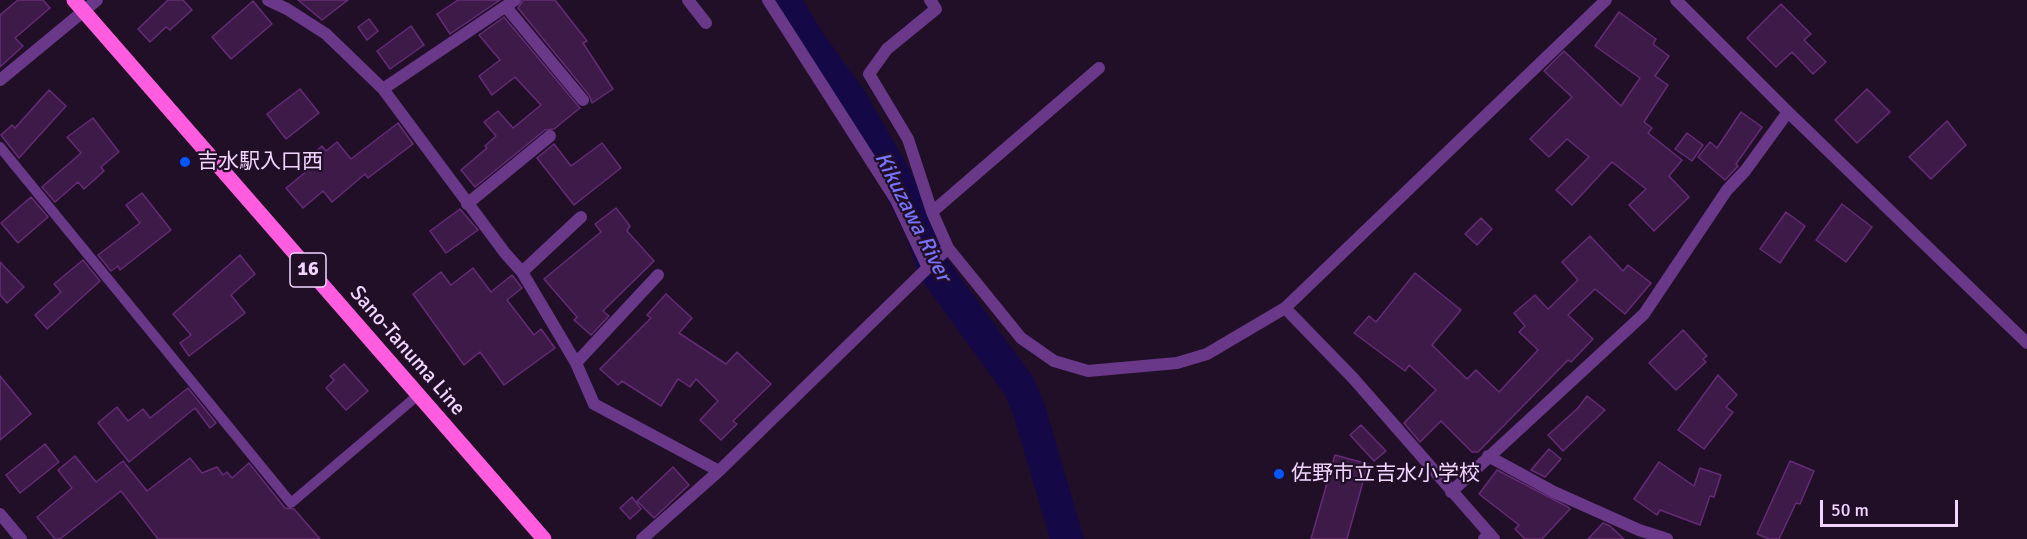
<!DOCTYPE html>
<html>
<head>
<meta charset="utf-8">
<style>
  body { margin:0 }
  #map { position:relative; width:2027px; height:539px; overflow:hidden; background:#210f28; font-family:Signika,sans-serif }
  canvas { display:block }
  .scale { position:absolute; left:1820px; top:500px; width:138px; height:27px; box-sizing:border-box; border:3px solid #f2d5ff; border-top:0; padding-left:8px; font-size:18px; line-height:21px; white-space:nowrap; color:#f2d5ff; -webkit-text-stroke:4px #210f28; paint-order:stroke }
</style>
</head>
<body>
<div id="map">
<canvas width="2027" height="539"></canvas>
<div class="scale">50 m</div>
</div>
<script>
const g = document.querySelector('canvas').getContext('2d');
g.lineJoin = 'round';
const poly = rows => new Path2D(rows.map(r => 'M' + r).join(''));
function trace(path, color, width, dash) { g.strokeStyle = color; g.lineWidth = width; g.lineCap = dash ? 'butt' : 'round'; g.setLineDash(dash || []); g.stroke(path); }
function fill(path, color) { g.fillStyle = color; g.fill(path, 'evenodd'); }
function drawText(font, color, halo, rows, align = 'center') {
  g.font = font + ' Signika,"Noto Sans JP",sans-serif'; g.lineWidth = 4.5; g.setLineDash([]); g.textBaseline = 'middle'; g.strokeStyle = halo; g.fillStyle = color; for (const [text, x, y, turn = 0] of rows) {
    g.save(); g.translate(x, y); g.rotate((+turn || 0) * Math.PI / 180); g.textAlign = isNaN(turn) ? turn : align; if (halo) g.strokeText(text, 0, 0); g.fillText(text, 0, 0); g.restore();
  }
}
const river = poly([
  [784,0,809,42,851,100,892,172,922,230,934,269,1019,386,1029,410,1067,539]
]);
const building = poly([
  [18,0,43,0,50,8,15,38,23,46,0,67,0,15,18,0],
  [168,0,183,0,192,10,170,30,166,27,150,42,138,29,168,0],
  [298,0,348,0,322,20,298,0],
  [458,0,500,0,450,34,437,14,458,0],
  [523,0,555,0,587,41,583,43,613,89,592,103,589,95,518,8,523,0],
  [253,1,272,24,231,59,212,37,253,1],
  [1781,4,1811,34,1804,40,1826,62,1813,74,1792,52,1776,67,1747,38,1781,4],
  [1619,12,1656,39,1653,44,1669,56,1655,76,1668,85,1644,122,1652,128,1648,133,1682,160,1669,176,1689,197,1654,231,1629,205,1646,189,1612,162,1572,205,1556,190,1589,157,1567,139,1549,157,1530,139,1572,97,1544,71,1564,51,1621,106,1640,78,1595,46,1619,12],
  [504,17,580,108,554,129,545,130,475,187,461,170,487,148,485,146,496,136,484,122,498,111,513,128,541,105,515,77,492,95,479,76,500,60,479,35,504,17],
  [369,19,378,31,367,40,358,27,369,19],
  [411,26,424,45,390,69,377,51,411,26],
  [300,89,319,113,286,139,267,114,300,89],
  [1867,89,1890,112,1857,143,1835,120,1867,89],
  [49,90,66,106,19,158,1,135,12,125,15,128,49,90],
  [1741,112,1762,127,1736,164,1738,166,1725,180,1698,157,1710,142,1717,148,1741,112],
  [93,118,119,152,101,167,104,171,84,189,78,182,55,202,42,187,81,153,67,137,93,118],
  [1947,121,1966,145,1931,179,1909,157,1947,121],
  [398,123,413,144,368,178,365,174,332,202,323,191,303,208,286,188,307,171,301,164,322,146,326,151,337,142,351,159,398,123],
  [1687,133,1703,145,1692,161,1675,149,1687,133],
  [602,143,621,168,574,205,537,158,554,144,571,166,602,143],
  [142,193,171,230,120,270,118,266,111,271,98,255,140,223,126,205,142,193],
  [31,197,48,217,18,243,1,223,31,197],
  [1842,204,1872,227,1846,262,1816,240,1842,204],
  [616,208,630,226,627,231,654,261,603,311,609,316,591,335,574,320,577,317,544,279,601,232,595,224,616,208],
  [460,209,478,230,446,253,430,231,460,209],
  [1786,212,1805,226,1780,263,1760,249,1786,212],
  [1481,218,1492,229,1477,245,1465,234,1481,218],
  [1590,236,1623,271,1628,265,1651,283,1625,314,1595,289,1568,315,1593,339,1571,362,1568,360,1478,452,1472,452,1441,421,1420,442,1404,423,1436,390,1409,365,1405,371,1354,333,1369,316,1376,322,1415,273,1461,310,1432,345,1467,379,1476,370,1499,392,1538,350,1519,332,1525,326,1514,313,1535,295,1548,309,1578,280,1562,262,1590,236],
  [240,255,255,274,231,295,245,313,189,356,180,343,191,335,173,314,240,255],
  [83,260,100,281,47,329,35,315,61,292,54,284,83,260],
  [0,262,24,287,7,303,0,295,0,262],
  [473,268,491,292,512,275,522,288,507,300,534,335,541,329,555,348,504,385,480,352,464,365,413,294,441,272,451,285,473,268],
  [666,294,692,318,679,333,726,364,737,352,771,384,733,421,737,424,721,440,700,420,718,401,696,379,690,387,678,379,661,406,622,381,618,385,600,369,651,318,647,315,666,294],
  [1683,330,1707,356,1703,359,1706,362,1676,390,1649,363,1683,330],
  [344,364,368,391,346,410,326,388,334,380,330,376,344,364],
  [1718,375,1737,395,1726,407,1733,412,1704,449,1678,430,1718,375],
  [0,376,31,414,0,440,0,376],
  [188,388,216,423,210,428,195,408,129,462,98,423,117,407,128,421,143,409,150,418,188,388],
  [1587,396,1605,410,1563,451,1548,435,1578,408,1587,396],
  [1361,425,1386,451,1374,461,1350,435,1361,425],
  [45,444,59,462,20,493,6,475,45,444],
  [1549,449,1561,459,1545,477,1531,470,1549,449],
  [1335,455,1368,464,1347,539,1311,539,1335,455],
  [75,456,96,482,123,461,147,491,190,458,202,473,217,467,223,475,227,472,232,478,249,463,285,508,294,509,320,539,158,539,121,491,60,539,55,539,37,517,72,488,58,470,75,456],
  [1790,461,1814,471,1800,504,1796,503,1779,539,1769,539,1757,534,1790,461],
  [1659,462,1694,486,1700,468,1721,475,1714,497,1710,496,1700,525,1660,510,1657,515,1634,499,1659,462],
  [673,467,689,485,654,518,637,501,673,467],
  [1497,470,1568,507,1570,509,1542,539,1525,539,1515,529,1519,525,1479,494,1497,470],
  [632,497,641,509,630,519,620,508,632,497],
  [1603,523,1610,526,1624,539,1588,539,1603,523]
]);
const service = poly([
  [0,147,291,503,417,396]
]);
const minor = poly([
  [268,0,287,9,326,34,383,89,505,253,522,272,576,363,594,404,719,471],
  [688,0,706,23],
  [768,0,896,200,928,268],
  [930,0,936,9,887,49,869,74,908,139,932,212,948,248,1021,338,1054,361,1088,371,1177,363,1207,354,1285,308,1606,0],
  [506,7,583,100],
  [0,80,97,0],
  [383,89,515,0],
  [467,204,550,136],
  [932,212,1099,68],
  [522,272,581,217],
  [1285,308,1353,378,1494,539],
  [576,363,658,275],
  [1488,456,1554,492,1639,530,1667,539],
  [1451,492,1644,314,1727,190,1745,171,1788,112],
  [0,514,21,539],
  [642,539,719,471,948,248]
]);
const tertiary = poly([
  [1676,0,1788,112,2027,343],
  [1484,539,1489,533]
]);
const primary = poly([
  [74,0,544,539]
]);
const markers = [
  [185,162,6,"#0156ff"],
  [1279,474,6,"#0156ff"]
];
const shields = [
  [308,270,36]
];
const shieldNames = [
  ["16",308,270]
];
const poiNames = [
  ["吉水駅入口西",197,162],
  ["佐野市立吉水小学校",1291,474]
];
const streetNames = [
  ["Sano-Tanuma Line",407,351,49]
];
const waterNames = [
  ["Kikuzawa River",912,217,63]
];
trace(river, '#150847', 33);
fill(building, '#3e1a49');
trace(building, '#652b76', 1.5);
trace(service, '#693888', 10);
trace(minor, '#693888', 12);
trace(tertiary, '#693888', 12);
trace(primary, '#ff5ce0', 15);
for (const [x, y, r, color] of markers) { const dot = new Path2D(); dot.arc(x, y, r, 0, 2 * Math.PI); g.fillStyle = color; g.fill(dot); trace(dot, '#210f28', 2); }
for (const [x, y, w] of shields) { const box = new Path2D(); box.roundRect(x - w / 2, y - 17, w, 34, 4.5); g.fillStyle = '#210f28'; g.fill(box); trace(box, '#f2d5ff', 1.5); }
drawText('bold 20px', '#f2d5ff', null, shieldNames);
drawText('21px', '#f2d5ff', '#210f28', poiNames, 'left');
drawText('21px', '#f2d5ff', '#210f28', streetNames);
drawText('italic 22px', '#7773ff', '#210f28', waterNames);
</script>
</body>
</html>
